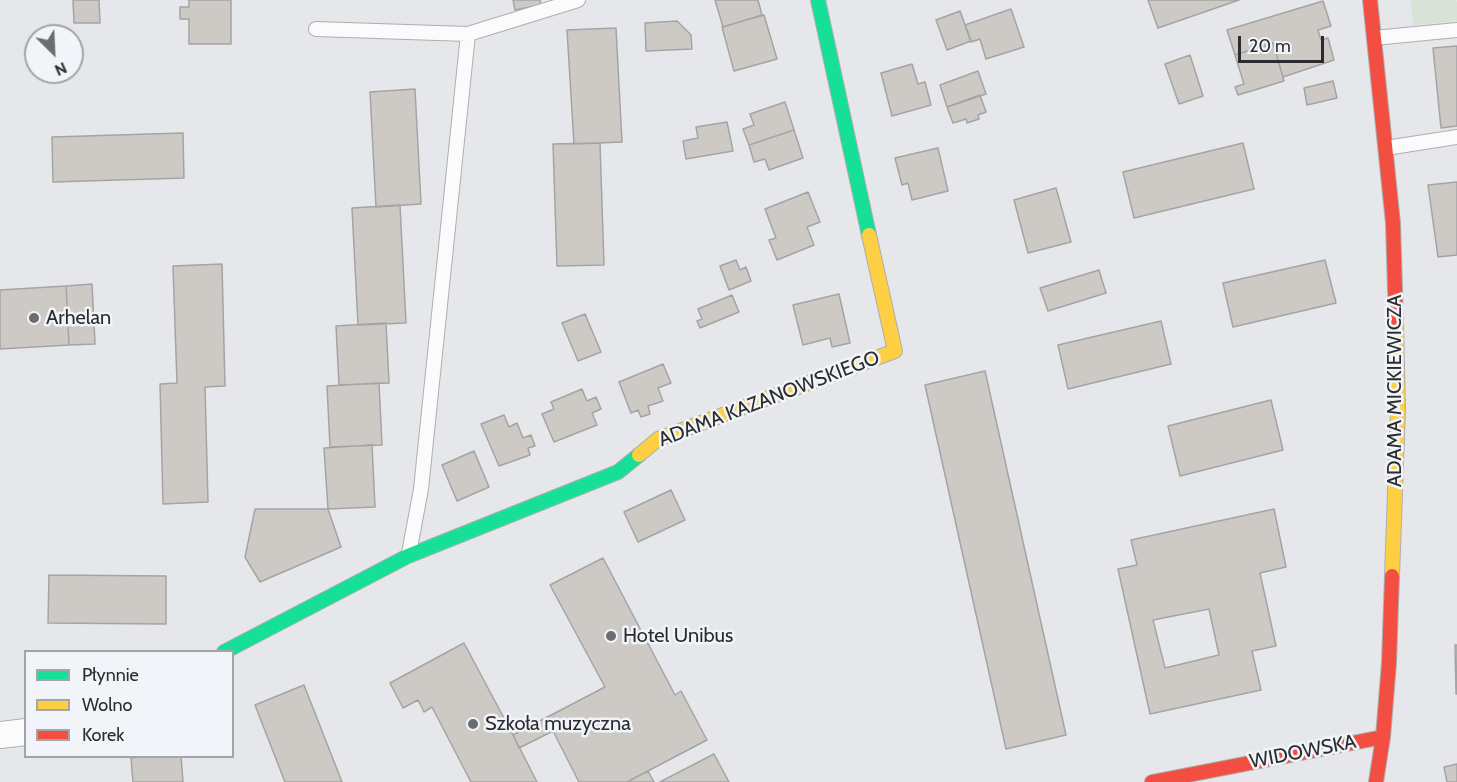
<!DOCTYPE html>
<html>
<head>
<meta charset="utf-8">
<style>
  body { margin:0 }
  #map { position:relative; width:1457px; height:782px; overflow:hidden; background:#e5e7ea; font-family:Cabin,sans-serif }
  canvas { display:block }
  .legend { position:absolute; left:24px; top:650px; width:210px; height:108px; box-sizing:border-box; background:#f1f4f8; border:2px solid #a2a4a7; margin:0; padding:8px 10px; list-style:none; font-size:18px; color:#2b2c2e }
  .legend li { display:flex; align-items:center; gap:12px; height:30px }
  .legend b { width:30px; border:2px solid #a2a4a7 }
  .north { position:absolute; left:24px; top:24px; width:60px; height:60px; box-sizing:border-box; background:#f1f4f8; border:2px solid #a2a4a7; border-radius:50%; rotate:156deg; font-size:16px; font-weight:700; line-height:24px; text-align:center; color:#2b2c2e }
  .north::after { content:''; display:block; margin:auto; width:21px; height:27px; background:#6c6d70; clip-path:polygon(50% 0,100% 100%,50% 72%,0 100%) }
  .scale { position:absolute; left:1238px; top:36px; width:86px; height:27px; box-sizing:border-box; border:3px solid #2b2c2e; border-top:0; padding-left:8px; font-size:18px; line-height:21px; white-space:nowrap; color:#2b2c2e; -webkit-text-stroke:4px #f1f4f8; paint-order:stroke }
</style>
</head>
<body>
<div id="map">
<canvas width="1457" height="782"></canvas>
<ul class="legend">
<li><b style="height:8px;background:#16e098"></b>Płynnie</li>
<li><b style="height:8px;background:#ffcf43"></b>Wolno</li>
<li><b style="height:8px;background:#f24e42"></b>Korek</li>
</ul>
<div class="north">N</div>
<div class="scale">20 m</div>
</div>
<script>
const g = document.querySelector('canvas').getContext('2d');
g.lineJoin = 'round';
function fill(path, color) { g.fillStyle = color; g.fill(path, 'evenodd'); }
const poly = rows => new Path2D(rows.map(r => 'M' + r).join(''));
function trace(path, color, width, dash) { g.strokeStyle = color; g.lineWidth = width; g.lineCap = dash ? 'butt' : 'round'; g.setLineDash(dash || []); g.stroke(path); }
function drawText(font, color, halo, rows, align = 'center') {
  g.font = font + ' Cabin,sans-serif'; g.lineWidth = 5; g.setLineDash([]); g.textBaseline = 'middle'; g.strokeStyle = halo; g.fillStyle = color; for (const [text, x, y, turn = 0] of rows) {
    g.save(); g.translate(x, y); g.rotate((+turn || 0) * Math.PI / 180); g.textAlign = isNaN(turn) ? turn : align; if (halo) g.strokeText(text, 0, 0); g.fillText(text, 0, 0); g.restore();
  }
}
const green = poly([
  [1411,0,1454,0,1457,2,1457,21,1413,25]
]);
const building = poly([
  [73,0,99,0,100,23,74,23,73,0],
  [189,0,231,0,231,44,189,44,189,19,180,19,180,7,189,7,189,0],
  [513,0,540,0,541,5,515,10,513,0],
  [715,0,758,0,762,15,723,27,715,0],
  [1148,0,1239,0,1158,28,1148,0],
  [1323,1,1331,26,1318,30,1321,40,1328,38,1334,60,1283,77,1273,43,1235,55,1227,30,1323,1],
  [1011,9,1024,47,986,59,980,39,971,42,965,25,1011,9],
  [960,11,971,41,947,50,936,20,960,11],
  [764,15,777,59,734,71,722,27,764,15],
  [677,21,691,35,692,49,646,51,645,23,677,21],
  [616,28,622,142,574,144,567,30,616,28],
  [1273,43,1284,81,1238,95,1235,87,1244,84,1235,55,1273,43],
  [1457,46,1457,126,1441,128,1433,48,1457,46],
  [1190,55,1203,96,1179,104,1165,64,1190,55],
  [912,64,918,84,925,82,931,105,892,116,881,73,912,64],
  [978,71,986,94,947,107,940,85,978,71],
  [1333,81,1337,98,1307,105,1304,88,1333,81],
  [415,89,421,204,376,207,370,92,415,89],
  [980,95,986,112,978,115,979,119,967,123,966,119,953,123,947,107,980,95],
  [785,102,794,130,749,145,743,129,754,125,750,114,785,102],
  [727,122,733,151,686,159,683,141,698,138,696,127,727,122],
  [794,130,803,158,769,170,765,159,754,162,749,145,794,130],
  [183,133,184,178,53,182,52,137,183,133],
  [600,143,604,265,557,266,553,144,600,143],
  [1243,143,1254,189,1134,218,1123,172,1243,143],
  [938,148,948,191,912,200,908,183,902,185,895,158,938,148],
  [1457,182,1457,255,1438,257,1428,185,1457,182],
  [1056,188,1071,242,1028,253,1014,200,1056,188],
  [808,192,820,222,807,227,814,245,777,260,769,240,776,238,765,209,808,192],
  [400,205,406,323,358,325,352,208,400,205],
  [736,260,740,270,746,267,751,281,729,290,720,266,736,260],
  [1325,260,1336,303,1233,327,1223,283,1325,260],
  [222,264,225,386,205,387,208,502,163,504,160,384,177,383,173,266,222,264],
  [1099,270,1106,293,1048,311,1040,288,1099,270],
  [92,284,95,344,69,345,66,286,92,284],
  [66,286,69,345,0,349,0,290,66,286],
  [839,294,850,343,832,347,830,338,803,345,793,305,839,294],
  [732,295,739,312,700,328,697,321,702,319,698,309,732,295],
  [585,314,601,352,578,361,562,323,585,314],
  [1161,321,1171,364,1068,389,1058,345,1161,321],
  [386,323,389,383,339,385,336,326,386,323],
  [663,364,671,383,658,388,663,401,648,406,650,414,641,417,638,410,631,413,619,382,663,364],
  [985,371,1066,735,1006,749,925,385,985,371],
  [379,383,382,445,330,447,327,386,379,383],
  [582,389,587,401,596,397,601,409,592,413,597,425,554,442,542,414,554,409,551,402,582,389],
  [1271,400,1283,450,1180,476,1168,426,1271,400],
  [504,415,509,427,517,423,523,438,531,435,535,446,528,448,530,455,499,466,481,424,504,415],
  [372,445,375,507,328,509,324,448,372,445],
  [474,451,489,487,457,501,442,465,474,451],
  [671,490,685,520,638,542,624,512,671,490],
  [255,509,328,509,341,547,260,582,245,557,255,509],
  [1274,509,1286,567,1260,573,1276,646,1252,651,1261,690,1150,714,1118,569,1137,565,1131,540,1274,509],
  [1209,609,1219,655,1165,668,1153,620,1209,609],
  [603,558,675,695,681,691,707,740,627,782,579,782,553,731,519,748,513,735,605,687,550,585,603,558],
  [49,575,166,576,166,624,48,623,49,575],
  [464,643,513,735,537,782,471,782,432,707,424,712,418,700,403,708,390,683,464,643],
  [1455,645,1457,645,1457,694,1456,694,1455,645],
  [304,685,342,782,285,782,255,705,304,685],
  [714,754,729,782,660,782,714,754],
  [148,756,181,756,183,782,133,782,131,758,148,756],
  [1457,764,1457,782,1447,782,1444,767,1457,764],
  [648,771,654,782,627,782,648,771]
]);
const lane = poly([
  [316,29,468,34,578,0],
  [1374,38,1457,30],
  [1386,148,1457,137],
  [409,553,421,489,468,34]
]);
const street = poly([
  [0,735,26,732]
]);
const fast = poly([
  [818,0,869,235],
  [224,652,408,556,618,472,639,455]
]);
const slow = poly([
  [639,455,658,439,895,351,869,235],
  [1392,576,1398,409,1396,323]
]);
const jam = poly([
  [1370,0,1393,223,1396,323],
  [1152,782,1383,737],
  [1376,782,1383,737,1389,663,1392,576]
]);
const markers = [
  [34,318,6,"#6c6d70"],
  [611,636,6,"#6c6d70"],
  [473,724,6,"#6c6d70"]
];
const poiNames = [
  ["Arhelan",46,318],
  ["Hotel Unibus",623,636],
  ["Szkoła muzyczna",485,724]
];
const streetNames = [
  ["ADAMA MICKIEWICZA",1395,391,-90],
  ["ADAMA KAZANOWSKIEGO",769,399,-21],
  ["WIDOWSKA",1303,752,-11]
];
fill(green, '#d9e2d6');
fill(building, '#cdcac6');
trace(building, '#a4a4a5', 1.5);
trace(lane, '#adaeb0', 16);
trace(street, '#adaeb0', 28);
trace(fast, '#adaeb0', 16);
trace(slow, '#adaeb0', 16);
trace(jam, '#adaeb0', 16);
trace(lane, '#fbfbfc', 14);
trace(street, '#fbfbfc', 26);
trace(fast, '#16e098', 14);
trace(slow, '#ffcf43', 14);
trace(jam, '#f24e42', 14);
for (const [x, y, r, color] of markers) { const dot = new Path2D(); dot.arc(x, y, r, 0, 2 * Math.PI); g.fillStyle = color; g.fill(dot); trace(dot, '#f1f4f8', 2); }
drawText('20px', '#2b2c2e', '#f1f4f8', poiNames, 'left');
drawText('20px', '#2b2c2e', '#f1f4f8', streetNames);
</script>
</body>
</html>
